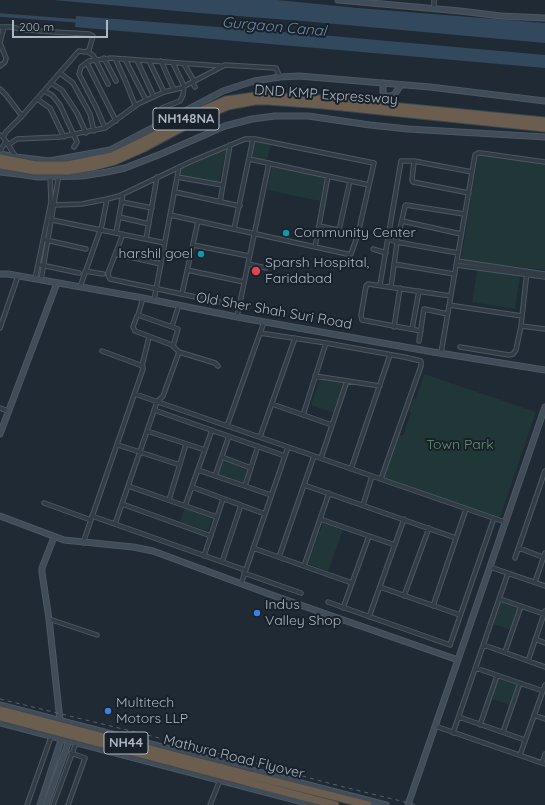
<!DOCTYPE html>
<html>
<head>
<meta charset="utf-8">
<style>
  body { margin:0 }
  #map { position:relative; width:545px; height:805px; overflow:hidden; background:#1f2a35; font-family:Quicksand,sans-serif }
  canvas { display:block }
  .scale { position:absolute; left:12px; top:20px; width:96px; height:18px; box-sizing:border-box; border:2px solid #acb7c3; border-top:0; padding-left:5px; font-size:12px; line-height:14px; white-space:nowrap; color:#acb7c3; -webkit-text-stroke:3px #18212a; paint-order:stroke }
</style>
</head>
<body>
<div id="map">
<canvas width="545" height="805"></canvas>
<div class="scale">200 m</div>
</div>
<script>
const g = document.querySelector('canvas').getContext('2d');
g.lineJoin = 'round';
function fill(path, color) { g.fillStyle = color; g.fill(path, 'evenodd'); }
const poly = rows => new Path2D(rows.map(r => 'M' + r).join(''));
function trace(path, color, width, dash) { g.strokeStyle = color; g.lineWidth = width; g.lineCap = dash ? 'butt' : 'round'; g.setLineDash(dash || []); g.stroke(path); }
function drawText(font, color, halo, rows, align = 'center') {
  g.font = font + ' Quicksand,sans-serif'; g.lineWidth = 4; g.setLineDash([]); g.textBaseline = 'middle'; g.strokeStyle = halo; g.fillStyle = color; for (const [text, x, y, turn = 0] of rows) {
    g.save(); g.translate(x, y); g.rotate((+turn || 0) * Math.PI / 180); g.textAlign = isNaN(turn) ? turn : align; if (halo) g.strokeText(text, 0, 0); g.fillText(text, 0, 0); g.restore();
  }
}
const green = poly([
  [255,140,271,143,267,161,251,157],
  [227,148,219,183,179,175,181,168],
  [478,155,545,160,545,270,461,260],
  [272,167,325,178,320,201,267,190],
  [477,270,520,276,515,309,472,302],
  [424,374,536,412,500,517,382,478,398,435,403,436,411,412,408,411,413,399,416,399],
  [320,379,344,383,334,413,311,405],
  [223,459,249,468,243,484,218,475],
  [185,508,213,518,208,531,180,522],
  [323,523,343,530,328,571,308,564],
  [500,602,518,608,510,630,493,624],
  [499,679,517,685,510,705,492,699]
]);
const water = poly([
  [53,0,277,0,358,8,507,20,545,23,545,43,302,21,211,14],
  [76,16,310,34,545,55,545,68,75,27]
]);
const canal = poly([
  [0,15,79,21]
]);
const street = poly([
  [434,8,434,0],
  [0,27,11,27,26,30,54,32,89,34,93,36,89,50,85,52,79,51,77,53,22,116,6,132,3,137],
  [88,52,93,55,108,84],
  [104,58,116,81],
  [115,58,125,80,135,105],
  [125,59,146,100],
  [137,60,154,97],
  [149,61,164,92],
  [161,61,174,90],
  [87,63,116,121],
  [184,64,194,81],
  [0,66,5,62,6,58,0,43,4,27],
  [60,73,73,83,90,114,94,131],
  [192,82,195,87],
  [51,83,62,90,77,113,86,133],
  [0,89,6,95,22,116],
  [44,91,52,95,60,105,77,142,74,147],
  [37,99,50,108,64,137],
  [158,114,162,108,180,101,183,95,184,86,173,63],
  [105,128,97,109,79,74,81,67,89,61,111,58,221,66],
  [0,135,3,137,16,157],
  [8,145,17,139,59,137,105,128,138,104,164,92,181,88,225,65,276,68,280,77],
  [0,151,6,141],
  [249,159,369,185],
  [414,161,412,180,413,182,469,193],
  [177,177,222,185],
  [175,192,240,206],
  [122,202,152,208],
  [220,202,230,145],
  [55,205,82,204,107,199,119,196,192,161,245,139,255,139,374,163,358,234,351,254,347,254,170,215],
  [119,217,149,224],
  [52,220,165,243],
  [402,221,461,234],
  [319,226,358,234],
  [234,229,253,139],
  [339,230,350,181],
  [116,233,123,194],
  [123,234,108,273,108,275,110,279,239,306],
  [146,239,157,177],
  [388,239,397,242,391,287],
  [46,240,86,249],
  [193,245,249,256],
  [315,247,328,176],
  [373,249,386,253],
  [458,253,397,242,405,206,406,205,464,214],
  [116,254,161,264],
  [457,261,545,274],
  [248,264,266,268],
  [394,264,454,274],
  [41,265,79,273],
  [456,265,545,277],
  [187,270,244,282],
  [85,271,103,274],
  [35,279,51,202,50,176],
  [41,280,59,174],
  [380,285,401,161,414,161,472,172],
  [80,287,102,225,107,199],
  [182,294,198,221],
  [154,300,179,167],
  [449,305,522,316],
  [138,315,143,298],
  [237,317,269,163],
  [172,326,179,305],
  [521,326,545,329],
  [394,327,400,288],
  [0,328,18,276],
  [412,329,419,291],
  [421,331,362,320,361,315,366,286,368,284,451,296],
  [260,333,326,343,404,357,421,361,421,366,381,479],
  [419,341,424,309,448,314],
  [173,346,178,329,138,315,137,316,133,327,135,331,172,345,179,352,215,363,218,366],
  [460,347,509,355,513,354,516,350,521,326,527,271],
  [441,353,475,155,478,153,481,153,545,162],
  [142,366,149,337],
  [315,376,380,386],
  [135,394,505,522],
  [272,404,332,425],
  [0,408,8,411],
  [154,410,285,456],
  [303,415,326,343],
  [227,426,264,322],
  [147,431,205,450],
  [260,437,295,338],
  [118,445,180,465],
  [222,457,251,468],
  [321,458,347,381],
  [351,469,390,355],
  [198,470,271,495],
  [215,476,229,436],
  [304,485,456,538],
  [128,486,217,517],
  [245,486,258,446],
  [192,487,265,514],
  [169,500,186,444],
  [44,503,91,520],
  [122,504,211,536],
  [363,505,372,476],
  [185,506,212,430],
  [92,516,245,570],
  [320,519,395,545],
  [115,524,157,402,163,396,179,352],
  [83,543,143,369,143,367,140,365,102,351],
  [253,548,352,583],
  [519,548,545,558],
  [204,556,223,499],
  [279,557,314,456],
  [515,558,545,471],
  [222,562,241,505],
  [304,566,329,493],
  [490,567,545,586],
  [244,573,301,593],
  [535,582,545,553],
  [241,584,288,447],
  [380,587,460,615],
  [404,596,429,528],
  [500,599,544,614],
  [328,602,450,645,494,518],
  [433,606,466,509],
  [343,608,369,536],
  [369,617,404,519],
  [49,619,97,635],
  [535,639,545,643],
  [484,645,545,667],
  [505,652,521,606],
  [528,661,545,611],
  [476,668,543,691],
  [534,715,545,719],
  [459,717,525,740],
  [480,725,497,676],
  [435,726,545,764],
  [503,732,520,683],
  [453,733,508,573],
  [520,755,545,685],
  [542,763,545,754],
  [27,805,51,737],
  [53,805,76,743],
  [68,805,85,758,71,753],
  [210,805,220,780]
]);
const secondary = poly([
  [338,0,460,11,501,16,545,18],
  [383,83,383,93,386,97,394,95,401,85],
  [545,101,430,87,299,76,280,77,254,81,223,91,110,150,49,161,16,157,16,169,18,174,38,177,82,176,107,172,125,168,161,154,225,126,252,119,275,116,308,116,370,125,408,129,545,137],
  [0,154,16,157],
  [0,172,18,174],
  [0,274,8,274,143,298,237,317,433,352,545,370],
  [0,434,57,283],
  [0,516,64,540,133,547,153,551,269,594,458,660],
  [54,537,42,568,42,573,49,619,60,720],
  [0,705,386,805],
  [0,723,314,805],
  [40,805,61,740],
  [46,805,69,741],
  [408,805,545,407]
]);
const highway = poly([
  [67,165,112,156,141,142,198,112,226,100,255,96,310,98,545,121],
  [67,171,92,167,115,161,144,148,202,117,228,106,255,101,268,101,323,105,545,128],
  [253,776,368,805],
  [251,783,335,805]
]);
const rail = poly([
  [0,699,176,742,332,784,417,805]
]);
const highwayBridge = poly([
  [0,158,36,165,67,165],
  [0,165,35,171,67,171],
  [0,710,253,776],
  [0,717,251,783]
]);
const markers = [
  [286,233,4,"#0f9aa8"],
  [201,254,4,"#0f9aa8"],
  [256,271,5,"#e0444e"],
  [257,613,4,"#3f7fe0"],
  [108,711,4,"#3f7fe0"]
];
const shields = [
  [186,119,66],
  [126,743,44]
];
const shieldNames = [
  ["NH148NA",186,119],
  ["NH44",126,743]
];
const streetNames = [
  ["DND KMP Expressway",326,95,4],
  ["Old Sher Shah Suri Road",274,311,10],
  ["Mathura Road Flyover",234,757,14]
];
const poiNames = [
  ["Community Center",294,233],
  ["harshil goel",193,254,"right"],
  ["Sparsh Hospital,",265,263],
  ["Faridabad",265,279],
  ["Indus",265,605],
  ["Valley Shop",265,621],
  ["Multitech",116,703],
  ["Motors LLP",116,719]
];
const parkNames = [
  ["Town Park",460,445]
];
const waterNames = [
  ["Gurgaon Canal",274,27,5]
];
fill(green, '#213636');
fill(water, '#32485c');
trace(canal, '#32485c', 3.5);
trace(street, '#4d5761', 5.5);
trace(secondary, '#4d5761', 7);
trace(highway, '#3d4750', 9);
trace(street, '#323c45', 3.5);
trace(secondary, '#404c58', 5);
trace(highway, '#6b5e4f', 7);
trace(rail, '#54616d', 1, [4, 4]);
trace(highwayBridge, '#3d4750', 9, []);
trace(highwayBridge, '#6b5e4f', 7);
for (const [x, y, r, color] of markers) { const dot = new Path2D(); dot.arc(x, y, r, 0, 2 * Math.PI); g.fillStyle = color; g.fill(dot); trace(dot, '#18212a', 1.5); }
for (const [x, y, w] of shields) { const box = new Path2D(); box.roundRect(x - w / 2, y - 11, w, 22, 3); g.fillStyle = '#18212a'; g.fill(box); trace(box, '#acb7c3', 1); }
drawText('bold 13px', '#acb7c3', null, shieldNames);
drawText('14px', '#acb7c3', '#18212a', streetNames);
drawText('14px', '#acb7c3', '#18212a', poiNames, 'left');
drawText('14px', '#64926a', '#18212a', parkNames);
drawText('italic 15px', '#6c8ba7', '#18212a', waterNames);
</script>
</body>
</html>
